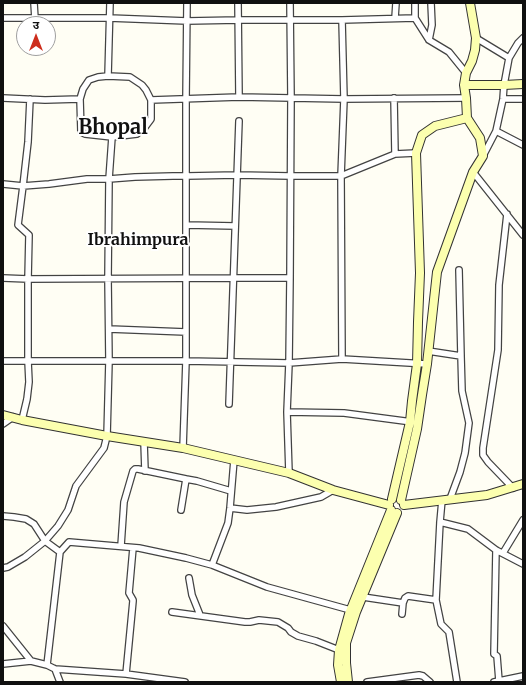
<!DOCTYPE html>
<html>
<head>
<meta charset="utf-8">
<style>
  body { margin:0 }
  #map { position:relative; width:526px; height:685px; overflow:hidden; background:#fffef4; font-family:Merriweather,"Noto Sans Devanagari",serif }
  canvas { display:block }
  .frame { position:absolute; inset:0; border:4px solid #101010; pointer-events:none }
  .north { position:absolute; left:16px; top:16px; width:40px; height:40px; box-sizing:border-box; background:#fff; border:1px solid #9f9f9f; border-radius:50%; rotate:0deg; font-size:11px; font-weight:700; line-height:16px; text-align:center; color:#101010 }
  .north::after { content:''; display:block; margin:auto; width:14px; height:18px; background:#cd2d1c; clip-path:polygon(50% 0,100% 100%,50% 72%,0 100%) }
</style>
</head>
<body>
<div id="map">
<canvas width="526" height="685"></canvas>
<div class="frame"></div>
<div class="north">उ</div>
</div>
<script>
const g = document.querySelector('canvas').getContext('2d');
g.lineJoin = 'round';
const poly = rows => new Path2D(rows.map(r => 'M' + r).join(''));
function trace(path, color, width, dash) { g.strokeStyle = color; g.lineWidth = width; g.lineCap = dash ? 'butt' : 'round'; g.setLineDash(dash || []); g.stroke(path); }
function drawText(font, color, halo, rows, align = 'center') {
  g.font = font + ' Merriweather,serif'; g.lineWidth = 4; g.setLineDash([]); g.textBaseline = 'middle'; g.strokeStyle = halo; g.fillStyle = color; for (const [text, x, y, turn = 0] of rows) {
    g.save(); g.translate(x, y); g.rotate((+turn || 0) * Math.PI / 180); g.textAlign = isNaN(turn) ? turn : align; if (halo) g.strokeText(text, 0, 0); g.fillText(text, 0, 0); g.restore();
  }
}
const street = poly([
  [34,3,35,19],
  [238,3,239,97],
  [415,3,415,18,429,40,449,52,466,73],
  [3,18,109,18,187,21,239,20,342,20,415,18],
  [395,18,396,3],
  [476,38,509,58],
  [429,40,432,25,431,3],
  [108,76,130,77,142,85,146,90,151,100,151,119,145,127,137,134,112,137,85,134,81,132,80,99,83,89,89,80,98,77,108,76],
  [108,76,110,3],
  [3,98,45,100,80,99],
  [394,98,395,154],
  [503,99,523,99],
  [151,100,239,97,344,99,466,98],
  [496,131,523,145],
  [483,156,496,131,503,99,504,85,509,58,518,43,523,38],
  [473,172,523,235],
  [3,184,23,186,49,184,87,179,109,179,135,177,173,176,187,176,237,175,290,176,341,176,395,154,416,153],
  [507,214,499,285,498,350,483,448,483,455,488,462,513,488],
  [186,225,235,226],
  [459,270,461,356],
  [3,278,28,279,233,278,290,278],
  [109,329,186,332],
  [428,351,461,356,462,391,469,423,465,453,460,472,450,499],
  [342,359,341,176,344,99,342,20],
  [3,361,186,361,289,363,342,359,427,364],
  [229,404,239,121],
  [287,412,344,413,412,422],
  [22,420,27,399,29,382,28,361,28,279,29,235,18,225,23,186,28,142,30,99],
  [3,424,13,417],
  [144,442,145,471],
  [183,448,186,361,186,99,187,3],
  [289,473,287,412,289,363,290,278,291,98,290,3],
  [442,500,440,522,436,600,441,624,449,632,457,682],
  [230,508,247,510,276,507,321,497,333,490],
  [181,510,186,479,197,481,231,491],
  [3,516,14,517,26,519,34,524,45,541,60,552],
  [440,522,468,529,496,550,523,564],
  [121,546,124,502,133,471,135,469,138,469,186,479],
  [496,550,494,654,497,656,499,681],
  [503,553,523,520],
  [212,565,228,523,230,508,234,460],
  [3,568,8,567,25,557,45,541,58,526,68,510,76,486,104,448,107,436,109,361,108,279,109,179,112,137],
  [189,578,192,595,200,615],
  [363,597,403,603],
  [172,612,245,622,250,622,259,620,278,622,288,628,291,632,298,636,316,641,339,650],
  [402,614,403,603,405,598,408,596,436,600],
  [3,626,31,661],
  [3,664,31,661,47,665,55,669,126,674,185,682],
  [47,665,60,552,69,542,139,548,186,558,212,565,267,587,354,611],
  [55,669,60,682],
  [126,674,133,601,133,600,129,593,133,548],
  [367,682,419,675,423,676,430,682],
  [494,682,523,676]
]);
const secondary = poly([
  [464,85,504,85,523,84],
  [3,415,22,420,107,436,183,448,289,473,333,490,389,505],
  [392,499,410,422,412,401,417,364,418,322,420,273,416,153,422,135,435,126,467,118],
  [401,500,417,429,422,395,427,364,437,272,473,172,483,156,480,138,467,118,466,98,464,85,466,73,472,61,475,50,476,38,470,3],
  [404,505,487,495,523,484],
  [341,682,338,665,339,650,349,614,391,510],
  [348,682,346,663,346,643,356,612,397,513]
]);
const districtNames = [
  ["Ibrahimpura",138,240]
];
const townNames = [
  ["Bhopal",113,128]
];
trace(street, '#434343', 8);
trace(secondary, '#323232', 10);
trace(street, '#fff', 5.5);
trace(secondary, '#fcffaf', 8);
drawText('bold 16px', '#101010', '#fff', districtNames);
drawText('bold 20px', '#101010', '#fff', townNames);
</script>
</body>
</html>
